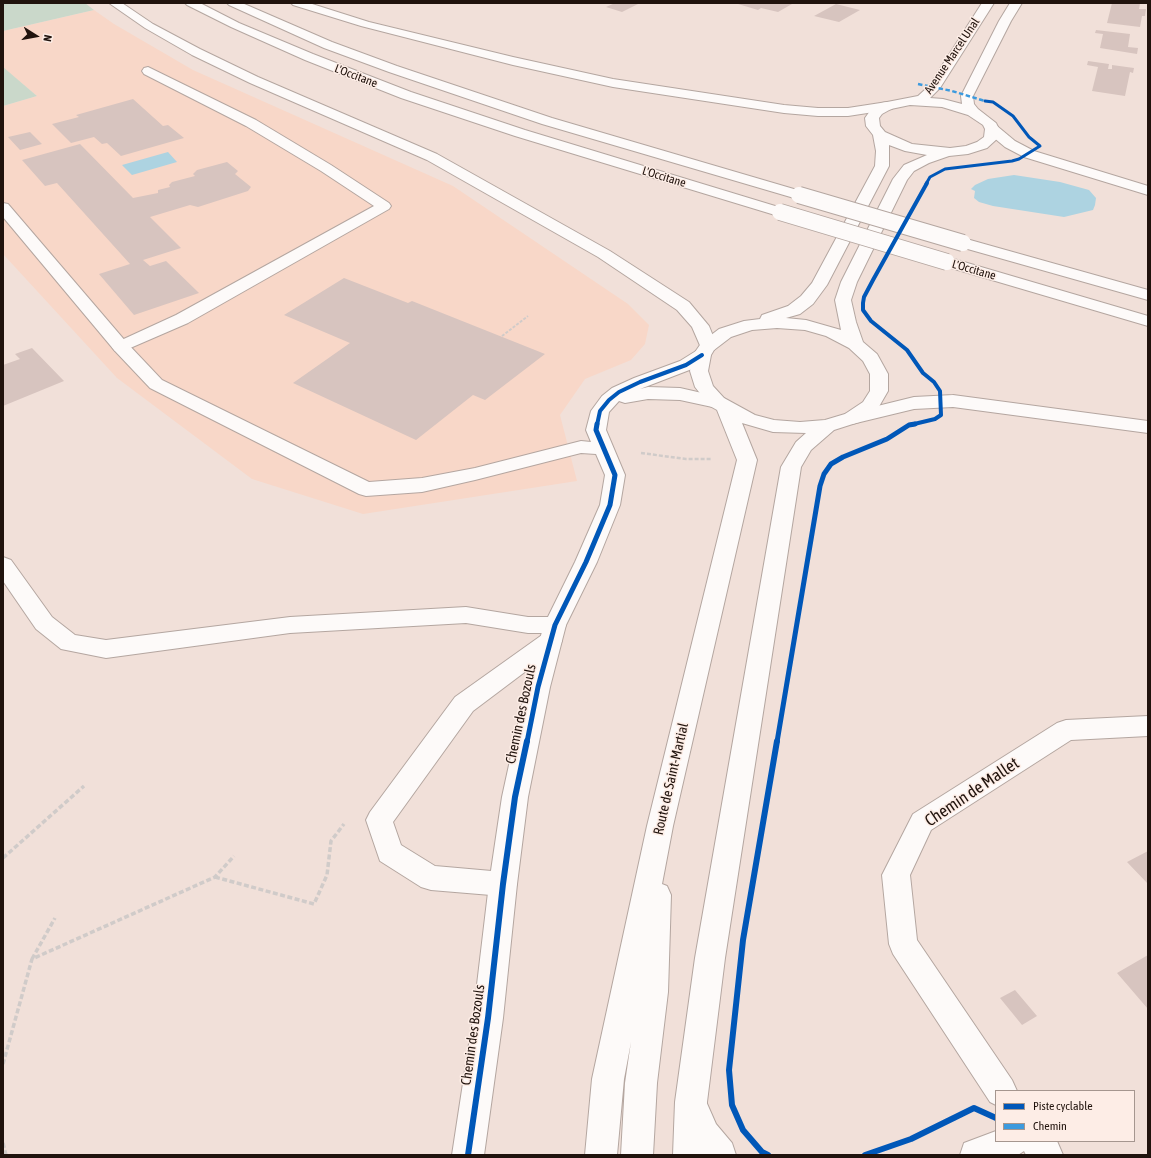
<!DOCTYPE html>
<html>
<head>
<meta charset="utf-8">
<style>
  body { margin:0 }
  #map { position:relative; width:1151px; height:1158px; overflow:hidden; background:#f1e0d9; font-family:"Asap Condensed",sans-serif }
  canvas { display:block }
  .frame { position:absolute; inset:0; border:4px solid #20130d; pointer-events:none }
  .legend { position:absolute; left:995px; top:1090px; width:140px; height:52px; box-sizing:border-box; background:#fdede6; border:1px solid #a5968f; margin:0; padding:5px 7px; list-style:none; font-size:12px; color:#20130d }
  .legend li { display:flex; align-items:center; gap:8px; height:20px }
  .legend b { width:20px; border:1px solid #a5968f }
  .north { position:absolute; left:16px; top:16px; width:40px; height:40px; -webkit-text-stroke:3px #fdede6; paint-order:stroke; rotate:101deg; font-size:11px; font-weight:700; line-height:16px; text-align:center; color:#20130d }
  .north::after { content:''; display:block; margin:auto; width:14px; height:18px; background:#20130d; clip-path:polygon(50% 0,100% 100%,50% 72%,0 100%) }
</style>
</head>
<body>
<div id="map">
<canvas width="1151" height="1158"></canvas>
<div class="frame"></div>
<ul class="legend">
<li><b style="height:5px;background:#0057b8"></b>Piste cyclable</li>
<li><b style="height:5px;background:#3c9ade"></b>Chemin</li>
</ul>
<div class="north">N</div>
</div>
<script>
const g = document.querySelector('canvas').getContext('2d');
g.lineJoin = 'round';
function fill(path, color) { g.fillStyle = color; g.fill(path, 'evenodd'); }
const poly = rows => new Path2D(rows.map(r => 'M' + r).join(''));
function trace(path, color, width, dash) { g.strokeStyle = color; g.lineWidth = width; g.lineCap = dash ? 'butt' : 'round'; g.setLineDash(dash || []); g.stroke(path); }
function drawText(font, color, halo, rows, align = 'center') {
  g.font = font + ' "Asap Condensed",sans-serif'; g.lineWidth = 3; g.setLineDash([]); g.textBaseline = 'middle'; g.strokeStyle = halo; g.fillStyle = color; for (const [text, x, y, turn = 0] of rows) {
    g.save(); g.translate(x, y); g.rotate((+turn || 0) * Math.PI / 180); g.textAlign = isNaN(turn) ? turn : align; if (halo) g.strokeText(text, 0, 0); g.fillText(text, 0, 0); g.restore();
  }
}
const built = poly([
  [94,10,114,24,193,70,453,186,628,304,649,325,645,344,631,360,585,379,560,415,577,481,363,514,252,479,117,378,3,254,3,106,37,96,3,68,3,31]
]);
const green = poly([
  [3,3,85,3,94,10,3,31],
  [3,67,37,96,3,106]
]);
const water = poly([
  [168,152,177,162,132,175,122,165],
  [1014,175,1060,182,1089,190,1096,198,1095,205,1093,210,1064,217,993,206,979,202,974,198,975,191,971,189,975,185,988,179]
]);
const building = poly([
  [615,3,640,3,622,12,606,7],
  [740,3,789,3,792,4,778,12,761,8,758,10,738,4],
  [1112,3,1140,3,1139,9,1146,9,1145,16,1142,16,1140,27,1107,23],
  [836,4,860,10,839,22,814,16],
  [1096,30,1130,34,1128,47,1138,48,1137,54,1100,48,1103,34,1095,33],
  [1088,61,1109,64,1108,69,1112,69,1112,65,1134,68,1133,73,1130,72,1125,96,1092,91,1098,67,1087,65],
  [133,99,163,126,168,125,184,138,121,156,107,143,102,144,94,137,71,143,52,124,79,117,76,115],
  [30,132,42,144,20,150,8,137],
  [80,144,133,198,158,193,158,190,170,187,169,185,172,182,195,176,193,174,197,170,227,162,238,171,235,174,251,187,248,191,198,207,190,205,150,217,181,248,143,260,150,266,166,261,199,293,134,315,99,274,130,264,57,183,45,186,22,160],
  [344,278,408,303,412,301,545,354,485,400,473,395,416,440,293,383,350,343,284,315],
  [32,348,64,381,3,406,3,365,20,359,15,354],
  [1148,851,1148,884,1127,862],
  [1148,955,1148,1009,1117,973],
  [1015,990,1037,1016,1022,1025,1000,998]
]);
const pathFar2 = poly([
  [502,336,528,316]
]);
const pathFar1 = poly([
  [641,453,686,459,712,459]
]);
const path = poly([
  [3,858,84,786],
  [215,877,314,904,327,875,331,841,344,824],
  [32,959,55,918],
  [3,1064,32,959,215,877,234,856],
  [3,1143,6,1155]
]);
const lane = poly([
  [148,67,256,120,331,165,389,203,391,206,389,209,188,323,121,352,115,351,112,347,115,343,176,315,374,206,321,171,246,126,144,74,142,71,144,68,148,67],
  [3,557,11,560,52,617,75,635,106,640,290,617,466,607,528,617,555,617,563,619,566,625,563,631,553,633,558,635,562,641,558,647,473,711,393,822,401,845,435,866,503,872,513,875,517,884,513,893,503,896,431,890,421,887,380,861,366,820,370,812,455,697,542,635,547,633,528,633,466,623,290,633,106,658,61,649,36,629,3,581,3,557]
]);
const street = poly([
  [3,203,8,204,127,343,162,380,369,482,422,478,475,468,581,441,591,442,586,430,591,411,602,396,612,388,634,378,680,361,696,351,702,350,708,351,711,355,708,359,692,369,640,389,648,387,680,388,724,398,726,402,724,406,717,408,680,400,648,399,625,403,619,401,609,412,606,430,625,475,620,505,597,562,566,625,550,687,528,797,517,884,503,1018,484,1155,452,1155,473,1018,489,884,502,797,526,687,544,625,575,562,600,505,605,475,596,454,581,453,475,480,422,492,366,496,359,494,150,388,115,351,3,217,3,203],
  [1148,716,1148,736,1071,740,931,830,910,875,917,940,1012,1080,1017,1091,996,1091,996,1105,990,1102,893,954,889,944,882,875,913,814,1057,723,1066,720,1148,716],
  [694,1094,705,1099,716,1124,732,1143,736,1155,699,1155,692,1147,678,1110,683,1099,694,1094],
  [996,1131,996,1141,1057,1141,1063,1155,1026,1155,1024,1151,1018,1155,960,1155,964,1143,996,1131]
]);
const secondary = poly([
  [982,3,994,3,940,88,930,98,943,99,962,104,961,96,999,21,1010,3,1022,3,1011,21,973,96,974,104,978,109,996,123,999,129,998,138,987,148,968,154,949,156,929,163,914,171,907,180,857,282,851,300,856,322,863,342,877,354,888,374,888,391,877,410,859,422,834,430,811,450,801,467,725,958,707,1102,705,1155,673,1155,675,1102,695,958,781,467,796,442,806,433,773,432,742,423,757,460,673,826,662,884,667,886,671,895,668,992,657,1083,653,1155,621,1155,625,1083,631,1042,624,1079,617,1155,585,1155,592,1079,647,826,737,460,717,410,710,406,695,387,690,371,693,355,702,342,719,329,744,321,760,319,762,315,788,306,801,296,812,283,875,166,876,151,873,135,866,126,865,118,872,108,882,103,918,96,929,86,982,3],
  [910,105,942,107,968,115,983,125,985,129,984,137,977,142,966,146,950,148,912,144,885,132,880,126,879,118,882,114,891,109,910,105],
  [889,145,905,151,927,155,904,165,893,179,841,282,835,300,841,330,806,320,786,318,800,314,813,304,827,285,889,166,889,145],
  [777,328,805,330,826,336,849,348,863,361,870,374,870,391,863,402,845,414,825,420,800,422,774,420,755,415,724,398,713,386,708,371,711,355,714,350,731,337,752,330,777,328]
]);
const highway = poly([
  [109,3,122,3,153,24,200,49,258,77,437,154,610,251,689,302,709,326,717,346,714,350,708,351,702,350,692,327,677,310,598,257,427,160,250,83,192,55,145,28,109,3],
  [185,3,200,3,239,23,313,54,411,92,525,130,785,209,788,212,785,215,780,217,775,215,515,136,401,98,305,60,231,27,187,5,185,3],
  [227,3,242,3,332,42,397,66,552,118,804,192,806,195,804,198,799,199,794,198,542,124,389,72,324,48,229,5,227,3],
  [291,3,309,3,369,22,513,57,613,79,784,105,818,108,848,108,887,102,892,103,894,106,892,109,887,110,848,116,818,116,784,113,613,87,513,65,361,26,293,5,291,3],
  [992,125,997,126,1015,141,1034,151,1148,186,1148,195,1024,157,1005,147,987,132,985,129,987,126,992,125],
  [963,238,1148,290,1148,300,957,246,955,243,957,240,963,238],
  [947,257,1148,316,1148,326,941,265,939,262,941,259,947,257],
  [953,395,1148,421,1148,433,953,407,914,409,852,424,845,422,843,418,845,414,914,397,953,395]
]);
const highwayBridge = poly([
  [799,195,963,243],
  [780,212,947,262]
]);
const quiet = poly([
  [918,84,952,91,985,101]
]);
const cyclewayFar3 = poly([
  [926,184,930,177,945,169,1012,161,1019,159,1040,146,1029,137,1013,116,993,102,985,101]
]);
const cyclewayFar2 = poly([
  [597,425,600,411,609,400,619,392,640,382,686,365,702,355],
  [910,425,935,419,941,415,940,391,934,382,923,373,907,350,871,321,863,310,863,303,864,297,873,280,927,183]
]);
const cyclewayFar1 = poly([
  [527,742,538,687,555,625,586,562,610,505,615,475,596,430,597,424],
  [777,742,820,486,824,474,831,464,843,457,887,439,909,425,915,424]
]);
const cycleway = poly([
  [468,1155,488,1018,503,884,515,797,527,741],
  [768,1155,762,1152,743,1130,732,1105,729,1070,743,940,777,741],
  [865,1155,911,1139,974,1108,996,1118]
]);
const farStreetnames = [
  ["Avenue Marcel Unal",952,56,-56],
  ["L'Occitane",356,76,21],
  ["L'Occitane",664,177,17],
  ["L'Occitane",974,270,16]
];
const streetNames = [
  ["Chemin des Bozouls",521,714,-78],
  ["Route de Saint-Martial",671,779,-77],
  ["Chemin des Bozouls",473,1035,-82]
];
const nearStreetnames = [
  ["Chemin de Mallet",972,792,-34]
];
fill(built, '#f8d7c8');
fill(green, '#cad8ca');
fill(water, '#add3e1');
fill(building, '#d7c4bf');
trace(lane, '#b4a6a0', 2);
trace(street, '#b4a6a0', 2);
trace(secondary, '#b4a6a0', 2);
trace(highway, '#b4a6a0', 2);
trace(pathFar2, '#d0cbc9', 2, [3, 1.5]);
trace(pathFar1, '#d0cbc9', 2.5, [4, 2]);
trace(path, '#d0cbc9', 3.5, [5, 2.5]);
fill(lane, '#fdfaf9');
fill(street, '#fdfaf9');
fill(secondary, '#fdfaf9');
fill(highway, '#fdfaf9');
trace(highwayBridge, '#b4a6a0', 18, []);
trace(highwayBridge, '#fdfaf9', 16);
trace(quiet, '#3c9ade', 2.5, [4.5, 2.5]);
trace(cyclewayFar3, '#0057b8', 3);
trace(cyclewayFar2, '#0057b8', 4);
trace(cyclewayFar1, '#0057b8', 5);
trace(cycleway, '#0057b8', 6);
drawText('12px', '#20130d', '#fdede6', farStreetnames);
drawText('14px', '#20130d', '#fdede6', streetNames);
drawText('17px', '#20130d', '#fdede6', nearStreetnames);
</script>
</body>
</html>
